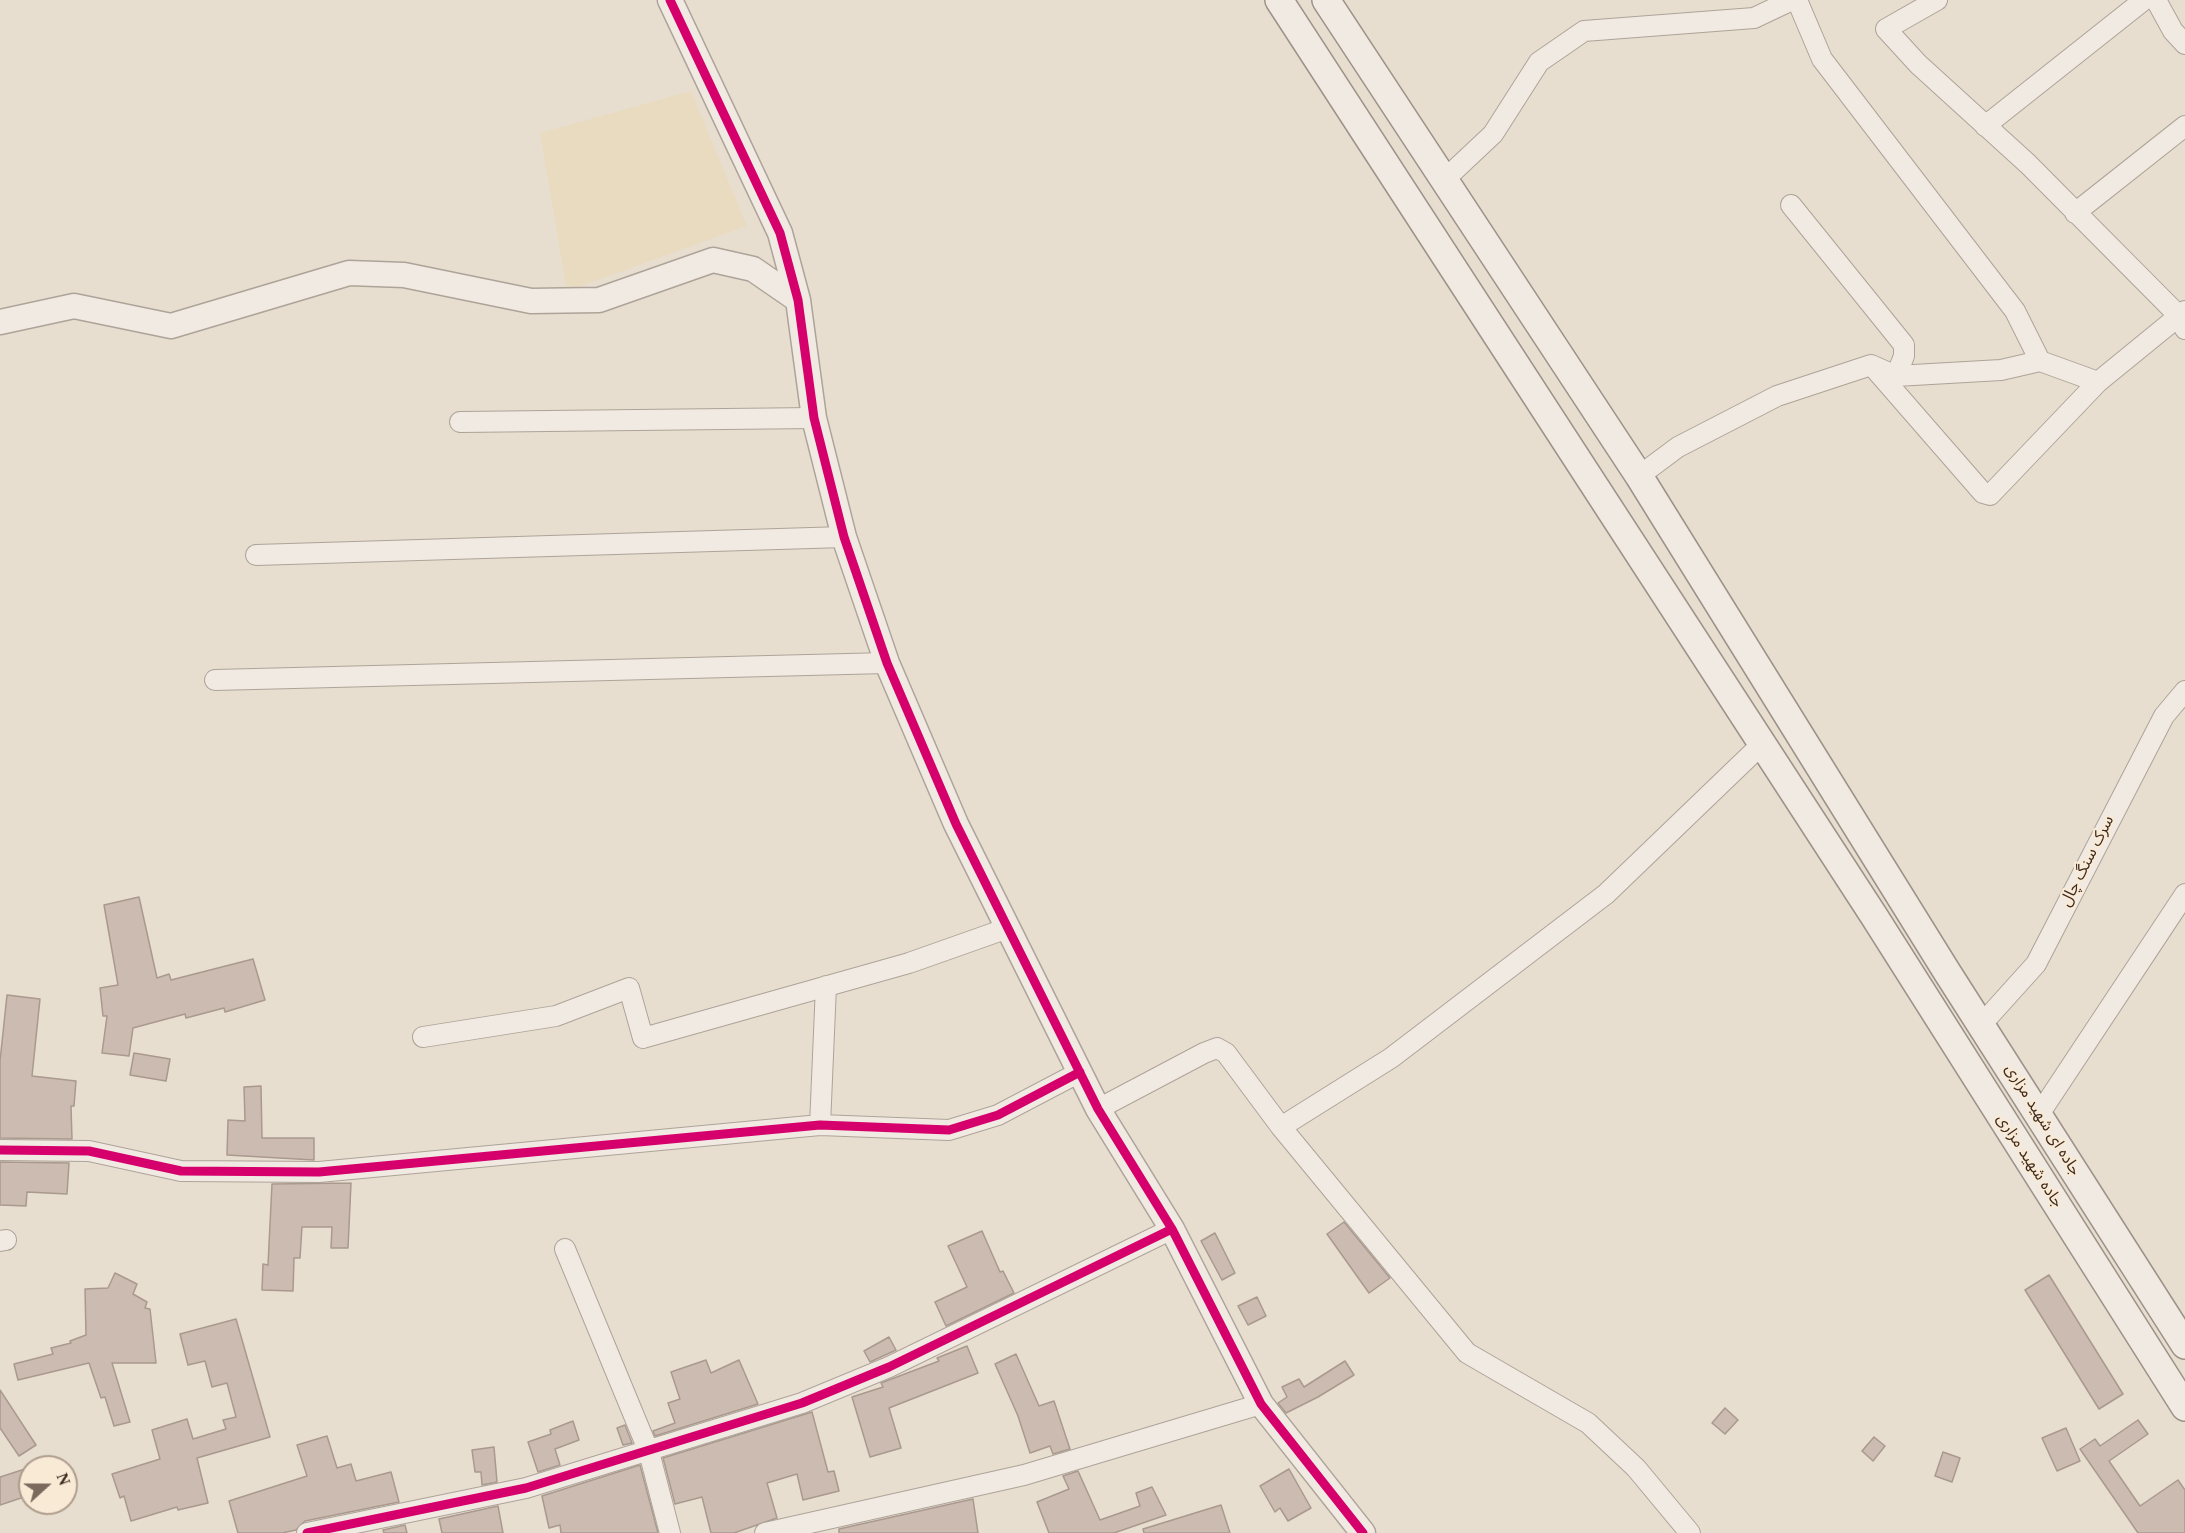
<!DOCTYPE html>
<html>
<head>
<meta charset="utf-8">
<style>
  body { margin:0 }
  #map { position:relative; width:2185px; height:1533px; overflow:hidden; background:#e8ded0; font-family:Georgia,serif }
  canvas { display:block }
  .north { position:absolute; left:18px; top:1455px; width:60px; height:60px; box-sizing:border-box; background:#f9ead6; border:2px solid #ae9d8c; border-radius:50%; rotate:69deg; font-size:16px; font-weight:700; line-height:24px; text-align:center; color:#3e2a1e }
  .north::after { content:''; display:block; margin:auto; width:21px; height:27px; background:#7a695c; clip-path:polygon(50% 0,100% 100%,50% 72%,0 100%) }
</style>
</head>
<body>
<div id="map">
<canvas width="2185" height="1533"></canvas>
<div class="north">N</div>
</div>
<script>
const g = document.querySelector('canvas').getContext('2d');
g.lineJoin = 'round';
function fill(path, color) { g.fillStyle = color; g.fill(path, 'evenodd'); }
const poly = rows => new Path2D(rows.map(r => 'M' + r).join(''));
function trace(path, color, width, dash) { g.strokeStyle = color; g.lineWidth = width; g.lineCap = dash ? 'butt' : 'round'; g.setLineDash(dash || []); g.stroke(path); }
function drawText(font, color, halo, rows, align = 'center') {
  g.font = font + ' Georgia,"Noto Sans Arabic",serif'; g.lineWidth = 4.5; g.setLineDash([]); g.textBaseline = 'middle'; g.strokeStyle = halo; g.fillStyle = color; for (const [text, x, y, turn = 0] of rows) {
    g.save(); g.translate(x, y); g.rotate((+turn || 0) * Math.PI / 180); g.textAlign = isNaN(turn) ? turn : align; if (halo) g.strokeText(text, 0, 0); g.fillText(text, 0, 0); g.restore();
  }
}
const farmland = poly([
  [691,91,747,226,567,291,540,133]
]);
const building = poly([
  [139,897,157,978,169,974,171,980,253,959,265,1000,225,1012,224,1008,186,1018,185,1014,133,1028,129,1056,102,1053,107,1016,103,1016,100,988,118,985,104,905,139,897],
  [7,995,40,999,32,1076,76,1081,74,1106,71,1106,72,1139,0,1138,0,1061,7,995],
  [134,1053,170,1059,166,1081,130,1075,134,1053],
  [261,1086,262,1138,314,1138,314,1160,227,1155,228,1120,245,1121,244,1087,261,1086],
  [0,1162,69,1163,67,1194,27,1192,26,1206,0,1205,0,1162],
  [351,1183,348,1248,331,1248,332,1227,302,1227,300,1258,294,1258,293,1291,262,1290,263,1264,268,1265,272,1184,351,1183],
  [1344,1222,1390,1278,1369,1293,1327,1234,1344,1222],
  [982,1231,1000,1272,1003,1271,1014,1293,946,1326,935,1302,967,1287,948,1246,982,1231],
  [1215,1233,1235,1273,1222,1280,1201,1241,1215,1233],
  [115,1273,137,1284,133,1294,147,1302,145,1308,150,1309,156,1363,112,1363,130,1422,114,1426,105,1397,101,1398,89,1363,18,1380,14,1364,53,1354,51,1348,71,1343,70,1341,86,1335,85,1289,108,1288,115,1273],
  [2049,1275,2123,1394,2099,1409,2025,1290,2049,1275],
  [1257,1297,1266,1316,1248,1325,1238,1306,1257,1297],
  [236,1319,270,1437,197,1458,208,1503,178,1510,177,1507,131,1521,124,1496,120,1498,112,1474,160,1459,152,1430,187,1419,193,1439,226,1429,223,1420,236,1417,227,1383,212,1387,205,1361,188,1365,180,1334,236,1319],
  [889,1337,896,1350,870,1362,864,1351,889,1337],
  [967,1346,978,1373,889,1408,901,1448,870,1457,852,1397,883,1387,881,1383,939,1361,937,1358,967,1346],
  [1016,1354,1039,1406,1054,1401,1070,1449,1053,1454,1050,1446,1030,1453,1018,1416,995,1364,1016,1354],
  [706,1360,711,1373,739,1360,758,1404,655,1436,653,1431,675,1423,668,1403,680,1399,671,1372,706,1360],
  [1345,1361,1354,1375,1318,1397,1286,1413,1278,1403,1287,1397,1282,1387,1299,1379,1304,1387,1345,1361],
  [0,1390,36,1445,19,1456,0,1428,0,1390],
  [1725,1408,1738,1420,1725,1434,1712,1423,1725,1408],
  [812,1412,828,1472,834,1471,839,1491,803,1500,797,1474,767,1483,777,1518,734,1533,711,1533,702,1497,675,1504,663,1458,812,1412],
  [2138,1420,2148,1434,2109,1461,2140,1506,2178,1480,2185,1490,2185,1533,2138,1533,2080,1449,2095,1439,2100,1446,2138,1420],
  [573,1421,579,1440,555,1449,560,1465,538,1472,528,1442,551,1434,550,1430,573,1421],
  [625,1425,632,1443,623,1445,617,1428,625,1425],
  [2066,1428,2080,1461,2057,1471,2042,1438,2066,1428],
  [327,1436,337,1468,351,1464,356,1481,391,1472,399,1502,305,1521,296,1530,282,1533,238,1533,229,1501,307,1476,297,1445,327,1436],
  [1874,1437,1885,1446,1873,1461,1862,1451,1874,1437],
  [494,1447,497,1482,482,1485,481,1472,475,1472,472,1450,494,1447],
  [1943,1452,1960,1458,1952,1482,1935,1476,1943,1452],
  [640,1465,658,1533,561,1533,560,1525,549,1528,542,1496,640,1465],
  [25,1469,30,1495,0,1505,0,1477,25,1469],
  [1289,1469,1311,1508,1288,1521,1280,1508,1275,1512,1260,1486,1289,1469],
  [1078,1471,1100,1520,1140,1506,1136,1493,1152,1487,1166,1515,1114,1533,1049,1533,1037,1502,1069,1489,1063,1476,1078,1471],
  [973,1499,978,1533,839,1533,839,1529,973,1499],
  [1221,1505,1230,1533,1144,1533,1143,1529,1221,1505],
  [498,1506,503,1533,442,1533,439,1519,498,1506],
  [405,1525,407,1533,384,1533,383,1530,405,1525]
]);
const minor = poly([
  [1797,0,1822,59,2015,311,2040,361],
  [1937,0,1886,29,1918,64,2028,164,2178,315,2185,329],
  [2156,0,2173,31,2185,44],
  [1985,126,2144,0],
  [1443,181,1493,134,1539,62,1584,31,1754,18,1792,0],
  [1791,205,1904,345,1904,356,1896,376],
  [2075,213,2185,126],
  [1875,369,1983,493,1990,495,2098,382,2185,311],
  [460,422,814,418],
  [1639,476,1678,447,1777,396,1871,365,1896,376,2001,370,2040,361,2098,382],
  [256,555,844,537],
  [215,680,887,663],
  [1981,1025,2036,964,2164,716,2185,691],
  [423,1037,556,1016,629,988,643,1038,909,963,1008,928],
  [1098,1109,1204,1053,1217,1048,1226,1053,1281,1127,1467,1353,1588,1423,1636,1468,1690,1533],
  [2038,1116,2185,894],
  [820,1125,826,986],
  [1281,1127,1391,1058,1606,894,1761,745],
  [0,1150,89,1151,181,1171,319,1172,820,1125,949,1130,998,1115,1080,1072],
  [0,1241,6,1240],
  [565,1249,649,1452,670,1533],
  [307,1533,526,1488,802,1403,889,1367,1172,1229],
  [765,1533,1024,1475,1261,1404]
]);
const tertiary = poly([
  [670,0,780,233,798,300,814,418,844,537,887,663,956,824,1098,1109,1172,1229,1261,1404,1363,1533],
  [0,322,74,306,171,326,349,273,404,275,531,301,599,300,713,260,753,269,798,300]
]);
const secondary = poly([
  [1279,0,1874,916,2185,1407],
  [1326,0,1639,476,1947,972,2185,1345]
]);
const cycleway = poly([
  [670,0,780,233,798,300,814,418,844,537,887,663,956,824,1098,1109,1172,1229,1261,1404,1363,1533],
  [0,1150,89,1151,181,1171,319,1172,820,1125,949,1130,998,1115,1080,1072],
  [307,1533,526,1488,802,1403,889,1367,1172,1229]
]);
const streetNames = [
  ["سرک سنگ چال",2089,862,-63],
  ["جاده ای شهید مزاری",2041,1121,58],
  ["جاده شهید مزاری",2028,1162,57]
];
fill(farmland, '#e9dbc0');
fill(building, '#ccbbb0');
trace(building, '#a9998e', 1.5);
trace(minor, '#aea398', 22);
trace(tertiary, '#aea398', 27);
trace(secondary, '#9d9288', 30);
trace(minor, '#f0eae2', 20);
trace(tertiary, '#f0eae2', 24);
trace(secondary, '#f0eae2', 27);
trace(cycleway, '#d6006c', 9);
drawText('16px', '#3e2a1e', '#f9ead6', streetNames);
</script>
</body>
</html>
